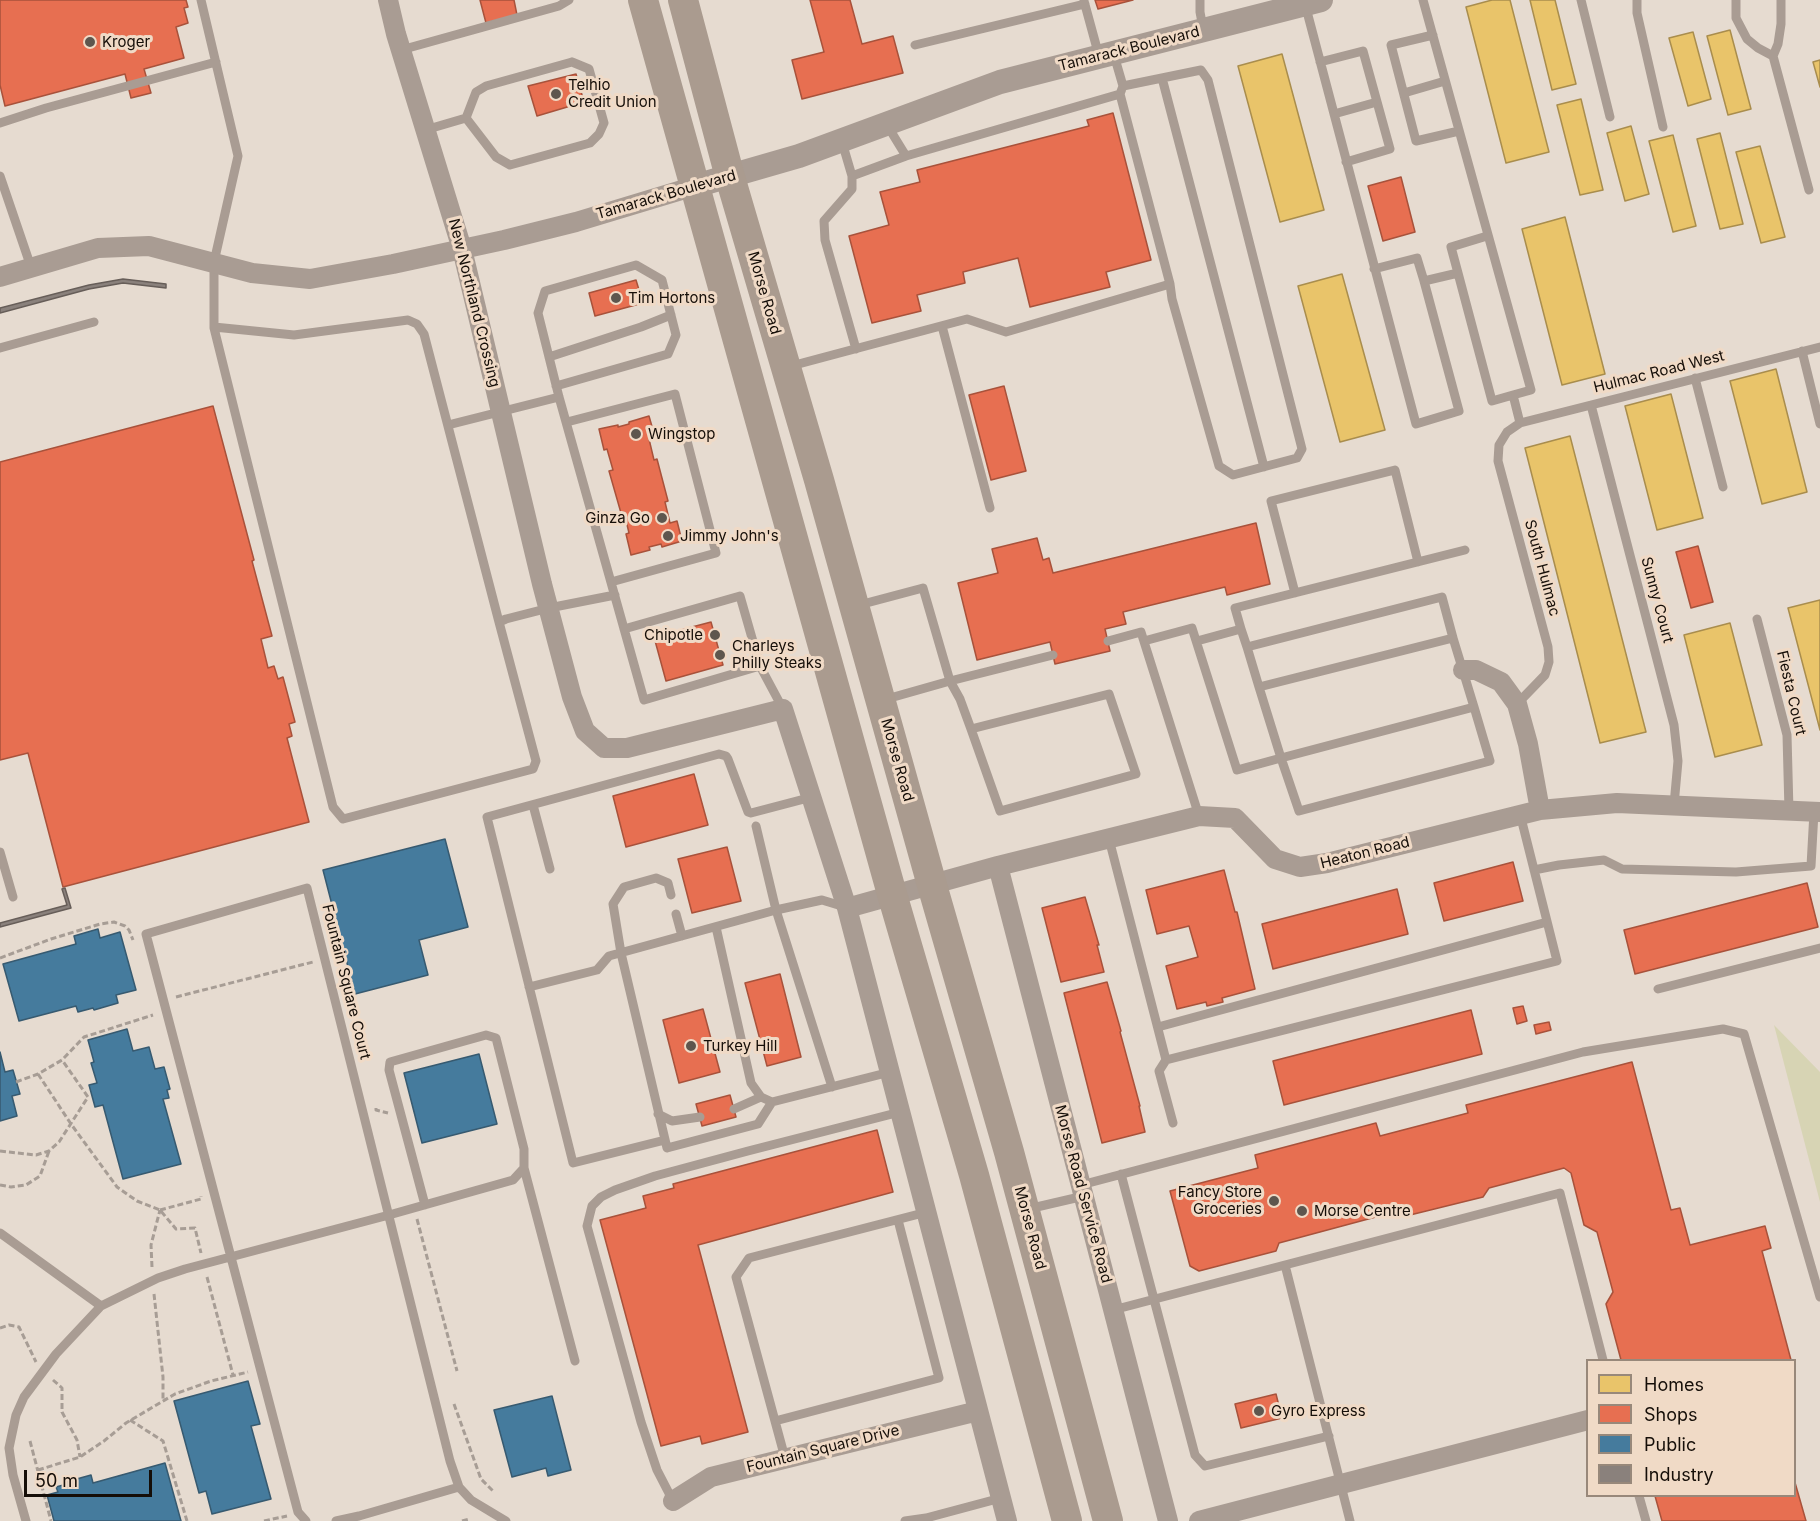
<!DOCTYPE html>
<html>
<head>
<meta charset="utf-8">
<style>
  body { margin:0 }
  #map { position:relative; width:1820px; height:1521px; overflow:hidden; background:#e6dbd0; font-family:Inter,sans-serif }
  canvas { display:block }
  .legend { position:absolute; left:1586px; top:1359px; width:210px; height:138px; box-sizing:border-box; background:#f0dac6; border:2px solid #98887a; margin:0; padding:8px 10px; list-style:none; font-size:18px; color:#150e08 }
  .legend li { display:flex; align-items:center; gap:12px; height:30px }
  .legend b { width:30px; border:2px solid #98887a }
  .scale { position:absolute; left:24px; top:1470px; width:128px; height:27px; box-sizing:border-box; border:3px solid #150e08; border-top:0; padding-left:8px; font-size:18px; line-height:21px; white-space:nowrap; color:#150e08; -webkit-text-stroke:4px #f0dac6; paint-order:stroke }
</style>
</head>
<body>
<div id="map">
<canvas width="1820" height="1521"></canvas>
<ul class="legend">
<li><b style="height:16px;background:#e9c46a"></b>Homes</li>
<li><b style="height:16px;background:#e76f51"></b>Shops</li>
<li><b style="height:16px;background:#457b9d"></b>Public</li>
<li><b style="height:16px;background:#8a817c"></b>Industry</li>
</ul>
<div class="scale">50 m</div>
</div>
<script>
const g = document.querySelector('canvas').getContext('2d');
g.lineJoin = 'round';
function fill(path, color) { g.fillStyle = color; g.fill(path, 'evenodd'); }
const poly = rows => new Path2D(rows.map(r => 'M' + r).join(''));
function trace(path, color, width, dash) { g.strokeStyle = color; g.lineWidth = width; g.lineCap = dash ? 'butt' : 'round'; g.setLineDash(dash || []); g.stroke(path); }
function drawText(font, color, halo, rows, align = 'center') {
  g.font = font + ' Inter,sans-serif'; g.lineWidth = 6; g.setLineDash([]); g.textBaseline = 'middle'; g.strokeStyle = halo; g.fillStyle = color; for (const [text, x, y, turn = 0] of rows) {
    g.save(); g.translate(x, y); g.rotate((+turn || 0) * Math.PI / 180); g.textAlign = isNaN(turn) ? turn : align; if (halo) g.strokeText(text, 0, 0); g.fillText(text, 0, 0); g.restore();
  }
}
const green = poly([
  [1774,1025,1820,1072,1820,1202]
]);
const homes = poly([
  [1492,0,1510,0,1549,152,1506,163,1466,7,1492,0],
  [1530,0,1555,0,1576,84,1552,90,1530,0],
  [1730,30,1751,109,1728,115,1707,36,1730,30],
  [1693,32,1711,99,1688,106,1669,38,1693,32],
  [1282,54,1324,210,1280,222,1238,66,1282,54],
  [1820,60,1820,87,1813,62,1820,60],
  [1581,99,1603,190,1580,195,1557,105,1581,99],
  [1631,126,1649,194,1625,201,1607,133,1631,126],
  [1720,133,1743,224,1720,229,1697,139,1720,133],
  [1673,135,1696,226,1673,232,1649,141,1673,135],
  [1760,146,1785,237,1761,243,1736,152,1760,146],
  [1565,217,1605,374,1562,385,1522,229,1565,217],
  [1342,274,1385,430,1340,442,1298,286,1342,274],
  [1776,369,1807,492,1762,504,1730,381,1776,369],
  [1671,394,1703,518,1657,530,1625,406,1671,394],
  [1570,436,1646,732,1600,743,1525,448,1570,436],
  [1820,600,1820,730,1788,608,1820,600],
  [1730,623,1762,745,1715,757,1684,635,1730,623]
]);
const shops = poly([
  [0,0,186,0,188,7,184,8,188,23,176,27,184,58,144,69,151,93,131,98,125,74,5,106,0,85,0,0],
  [480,0,514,0,517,15,486,23,480,0],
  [810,0,850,0,862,44,893,36,903,73,802,99,792,60,824,52,810,0],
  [1095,0,1133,0,1098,9,1095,0],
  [576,74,584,102,537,116,528,86,576,74],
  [1113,113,1151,260,1106,272,1110,287,1030,307,1018,258,963,272,965,283,917,295,921,311,872,323,849,236,889,225,880,192,920,182,917,170,1089,126,1087,120,1113,113],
  [1401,177,1415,232,1383,241,1368,186,1401,177],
  [636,280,643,303,595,316,589,293,636,280],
  [1004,386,1026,471,991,480,969,395,1004,386],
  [213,406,254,560,252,561,272,636,261,639,268,668,274,666,278,679,283,677,295,722,289,724,292,736,287,738,309,822,63,887,28,753,0,760,0,462,213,406],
  [649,416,655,437,649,439,654,460,657,459,668,501,665,502,670,523,677,521,682,541,662,547,661,544,649,547,650,550,631,555,626,534,629,533,624,512,621,513,609,471,613,470,607,449,604,450,599,429,618,425,618,427,629,424,629,422,649,416],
  [1256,523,1270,584,1227,595,1225,587,1123,612,1126,624,1105,629,1110,651,1055,664,1050,642,977,660,958,583,998,573,992,549,1037,538,1043,560,1049,558,1053,573,1256,523],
  [1698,546,1713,602,1691,608,1676,552,1698,546],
  [711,622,723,665,666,681,654,637,711,622],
  [694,774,708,825,626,847,613,796,694,774],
  [727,847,741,901,692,913,678,859,727,847],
  [1513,862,1523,901,1444,921,1434,883,1513,862],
  [1224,870,1235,912,1237,912,1255,989,1222,998,1223,1002,1207,1006,1206,1002,1177,1009,1166,966,1198,957,1189,926,1157,934,1146,890,1224,870],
  [1807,883,1818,927,1635,974,1624,930,1807,883],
  [1397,889,1408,934,1273,969,1262,924,1397,889],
  [1085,897,1099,945,1097,945,1104,972,1061,982,1042,908,1085,897],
  [780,974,801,1057,767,1066,745,983,780,974],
  [1107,982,1121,1031,1120,1032,1140,1106,1139,1106,1145,1132,1102,1143,1064,993,1107,982],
  [1523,1006,1527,1021,1517,1024,1513,1008,1523,1006],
  [703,1009,720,1072,679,1083,663,1020,703,1009],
  [1471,1010,1482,1054,1284,1105,1273,1061,1471,1010],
  [1549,1022,1551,1030,1536,1034,1534,1025,1549,1022],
  [1632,1062,1671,1210,1680,1208,1690,1245,1765,1226,1771,1248,1762,1251,1791,1360,1621,1360,1606,1304,1613,1292,1597,1232,1584,1225,1571,1173,1564,1168,1489,1188,1483,1197,1406,1216,1398,1211,1279,1243,1276,1251,1199,1271,1190,1266,1170,1191,1258,1168,1255,1155,1376,1123,1380,1136,1468,1113,1466,1105,1632,1062],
  [730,1095,736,1117,702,1126,696,1104,730,1095],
  [877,1130,893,1192,698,1245,748,1432,702,1444,700,1436,661,1446,600,1220,646,1208,643,1196,674,1188,673,1184,877,1130],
  [1276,1394,1282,1418,1241,1428,1235,1404,1276,1394],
  [1794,1479,1806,1521,1662,1521,1655,1496,1794,1496,1794,1479]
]);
const public = poly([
  [445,839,468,927,419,940,428,975,355,994,323,870,445,839],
  [98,929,100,938,120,932,136,990,116,995,118,1003,94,1010,93,1008,78,1012,76,1006,19,1021,3,964,76,944,74,936,98,929],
  [127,1029,133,1051,149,1047,155,1069,164,1067,170,1089,167,1090,169,1098,163,1099,181,1164,123,1179,103,1105,95,1107,89,1085,97,1083,91,1063,94,1062,88,1040,127,1029],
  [0,1052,5,1072,13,1070,20,1094,12,1096,17,1116,0,1121,0,1052],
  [479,1054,497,1124,422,1143,404,1073,479,1054],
  [248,1381,260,1424,251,1426,271,1499,212,1514,206,1491,199,1493,174,1401,248,1381],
  [552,1396,571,1470,548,1476,546,1468,512,1477,494,1410,552,1396],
  [165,1463,181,1521,54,1521,47,1495,58,1492,56,1487,67,1484,66,1482,91,1475,93,1483,165,1463]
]);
const industry = poly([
  [123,279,166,284,166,288,123,283,89,289,0,313,0,308,89,285,123,279],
  [65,888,71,908,0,927,0,923,67,905,62,889,65,888]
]);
const path = poly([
  [0,958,51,939,100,924,114,922,125,926,129,930,133,940],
  [176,997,313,962],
  [38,1074,71,1124,117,1187,137,1201,160,1210,176,1229,195,1228,201,1253],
  [16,1082,38,1074,62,1060,84,1037,153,1015],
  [376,1108,376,1110,388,1113],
  [0,1151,36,1155,49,1151,59,1142,88,1097,62,1060],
  [0,1185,11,1187,26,1185,40,1176,49,1151],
  [160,1210,201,1199,201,1196],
  [417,1219,457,1371],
  [152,1267,151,1245,160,1210],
  [207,1277,233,1375],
  [154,1294,163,1377,163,1400],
  [0,1328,9,1325,19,1327,36,1362],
  [53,1380,62,1388,62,1412,77,1440,80,1457],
  [454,1404,481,1479,493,1491],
  [130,1420,163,1441,187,1521],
  [30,1441,51,1521],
  [38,1470,80,1457,104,1441,126,1423,175,1394,211,1381,248,1372],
  [264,1521,287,1516],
  [462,1521,469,1519]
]);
const service = poly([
  [201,0,238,156,214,262,214,328,333,807,343,819,533,769,536,761,499,622,506,619,549,608,615,595],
  [1200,0,1200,12,1203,28],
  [1423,0,1531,390,1513,395,1520,423],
  [1581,0,1610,117],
  [1637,0,1637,13,1663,127],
  [1736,0,1736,18,1747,39,1758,48,1773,56],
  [1781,0,1781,24,1778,44,1773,56,1809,190],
  [1084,1,1099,56],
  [1305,4,1416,424,1459,411,1424,281],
  [1433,35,1391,45,1416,141,1459,131],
  [915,45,1085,4],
  [401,50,559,6,569,0],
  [1114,55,1123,86],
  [572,62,589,69,604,123,599,134,590,143,510,165,496,157,466,118,476,92,486,86,572,62],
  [1320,62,1363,51,1390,149,1346,162],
  [1162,78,1264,467],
  [1404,93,1445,81],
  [1334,114,1377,102],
  [0,123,46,108,216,62],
  [887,125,906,156,1120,94],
  [425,130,466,118],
  [842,142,852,176,906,156],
  [0,176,31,267],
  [852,176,852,189,824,221,825,240,856,349],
  [1374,269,1417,258,1424,281,1458,273,1451,247,1487,236],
  [1458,273,1492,401,1513,395],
  [942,326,990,508],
  [214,327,294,335,408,320,417,324,424,334,499,622],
  [0,348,94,322],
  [1802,351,1820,424],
  [549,357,641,327,671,315],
  [791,366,967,319,1006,332,1170,284,1172,299,1219,466,1233,475,1297,458,1302,449,1208,80,1201,70,1123,86,1120,94,1170,284],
  [1695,378,1723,487],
  [556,386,668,354,676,335,662,280,636,265,545,291,538,313,559,397,644,700,760,666,783,709],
  [1591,405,1674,725,1678,761,1674,805],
  [567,422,675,394,716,553,611,582],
  [448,425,559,397],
  [1295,593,1271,501,1395,470,1418,562],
  [859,605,923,588,950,681,883,700],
  [1757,619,1787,735,1789,811],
  [624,629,740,596,760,666],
  [1241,629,1235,608,1465,550],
  [1108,641,1141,632,1199,816],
  [1144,641,1192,628,1237,770,1281,758,1299,811,1490,761,1474,707],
  [1197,641,1241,629,1247,647,1259,687,1453,638,1442,597,1247,647],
  [1259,687,1281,758,1474,707,1453,638],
  [1517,704,1545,675,1549,662,1548,647,1498,461,1499,445,1507,432,1520,423,1820,347],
  [971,729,1109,694,1136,774,1000,811,971,729,960,699,950,681,1053,655],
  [533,805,550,869],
  [756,826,776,910,832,1087],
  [1109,839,1166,1060],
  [0,852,13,897],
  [1534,870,1559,865,1604,860,1622,869,1736,872,1811,866,1814,812],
  [671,895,668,883,656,878,624,887,613,904,621,953,667,1148,758,1124,772,1102,890,1072],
  [676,914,682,936],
  [716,927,751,1083,761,1097,772,1102],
  [529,987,597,970,609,956,776,910,822,900,845,907],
  [1658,989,1820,948],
  [1158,1027,1547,922],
  [734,1109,761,1097],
  [658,1114,672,1121,700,1117],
  [1173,1123,1159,1071,1166,1060,1557,961,1520,814],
  [665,1140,573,1163,487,817,719,754,726,756,728,759,748,812,751,813,812,797],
  [524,1168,575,1361],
  [1121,1174,1195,1455,1205,1466,1329,1436],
  [1081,1185,1583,1052,1723,1029,1744,1034,1820,1297],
  [1028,1209,1084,1196],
  [0,1233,101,1306],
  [1285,1265,1350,1521],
  [1113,1310,1560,1193,1603,1360],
  [775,1421,939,1378,898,1220],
  [785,1458,736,1277,749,1258,927,1212],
  [1639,1496,1646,1521],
  [673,1501,657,1470,641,1422,587,1226,592,1206,601,1197,615,1190,655,1176,748,1151,900,1112],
  [26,1521,13,1475,9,1448,16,1415,24,1397,56,1354,101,1306,158,1278,185,1269,389,1215,513,1180,524,1168,524,1149,496,1038,486,1035,390,1062,389,1070,425,1205],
  [306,1521,298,1512,146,934,307,888,450,1461,459,1487,471,1500,506,1521],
  [336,1521,359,1516,459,1487],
  [905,1521,926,1518,1001,1498]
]);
const minor = poly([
  [388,0,396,34,462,249,542,584,572,697,585,731,604,748,627,748,783,709,847,908],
  [0,277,98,248,149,246,252,273,310,279,393,264,504,240,576,222,695,186],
  [1463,670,1476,670,1501,682,1517,704,1528,744,1540,810],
  [998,866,1168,1521],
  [673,1501,711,1477,978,1411],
  [1007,1521,847,908,998,866,1199,816,1235,818,1275,859,1300,867,1327,863,1540,810,1617,803,1820,812],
  [1199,1521,1588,1420]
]);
const tertiary = poly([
  [695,186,799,156,1000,82,1321,0]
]);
const primary = poly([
  [643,0,892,894,974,1175,1067,1521],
  [683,0,730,177,819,480,932,885,1009,1152,1108,1521]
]);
const markers = [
  [90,42,6,"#5e564e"],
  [556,94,6,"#5e564e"],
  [616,298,6,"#5e564e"],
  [636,434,6,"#5e564e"],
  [662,518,6,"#5e564e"],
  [668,536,6,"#5e564e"],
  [715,635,6,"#5e564e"],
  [720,655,6,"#5e564e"],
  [691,1046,6,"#5e564e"],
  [1274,1201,6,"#5e564e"],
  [1302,1211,6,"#5e564e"],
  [1259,1411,6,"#5e564e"]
];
const poiNames = [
  ["Kroger",102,42],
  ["Telhio",568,85],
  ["Credit Union",568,102],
  ["Tim Hortons",628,298],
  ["Wingstop",648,434],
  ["Ginza Go",650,518,"right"],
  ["Jimmy John's",680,536],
  ["Chipotle",703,635,"right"],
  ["Charleys",732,646],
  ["Philly Steaks",732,663],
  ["Turkey Hill",703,1046],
  ["Fancy Store",1262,1192,"right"],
  ["Groceries",1262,1209,"right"],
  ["Morse Centre",1314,1211],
  ["Gyro Express",1271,1411]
];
const streetNames = [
  ["Tamarack Boulevard",1129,49,-14],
  ["Tamarack Boulevard",666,195,-16],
  ["Morse Road",764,293,74],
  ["New Northland Crossing",474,303,76],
  ["Hulmac Road West",1659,372,-14],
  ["South Hulmac",1542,568,75],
  ["Sunny Court",1657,600,75],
  ["Fiesta Court",1791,693,77],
  ["Morse Road",897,760,74],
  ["Heaton Road",1365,853,-14],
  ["Fountain Square Court",346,982,76],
  ["Morse Road Service Road",1083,1194,75],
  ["Morse Road",1030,1228,75],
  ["Fountain Square Drive",823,1449,-14]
];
fill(green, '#d7d4b4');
fill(homes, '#e9c46a');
trace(homes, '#a98d4d', 1.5);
fill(shops, '#e76f51');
trace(shops, '#a8523b', 1.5);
fill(public, '#457b9d');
trace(public, '#375a70', 1.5);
fill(industry, '#8a817c');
trace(industry, '#675e59', 1.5);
trace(path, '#a79d95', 3, [6, 3]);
trace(service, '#a99c93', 9);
trace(minor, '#a99c93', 20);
trace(tertiary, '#a99c93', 24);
trace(primary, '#aa9b8f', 30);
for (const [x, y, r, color] of markers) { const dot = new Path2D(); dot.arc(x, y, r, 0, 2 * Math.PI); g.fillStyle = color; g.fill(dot); trace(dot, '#f0dac6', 2); }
drawText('15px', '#150e08', '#f0dac6', poiNames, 'left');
drawText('15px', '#150e08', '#f0dac6', streetNames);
</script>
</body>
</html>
